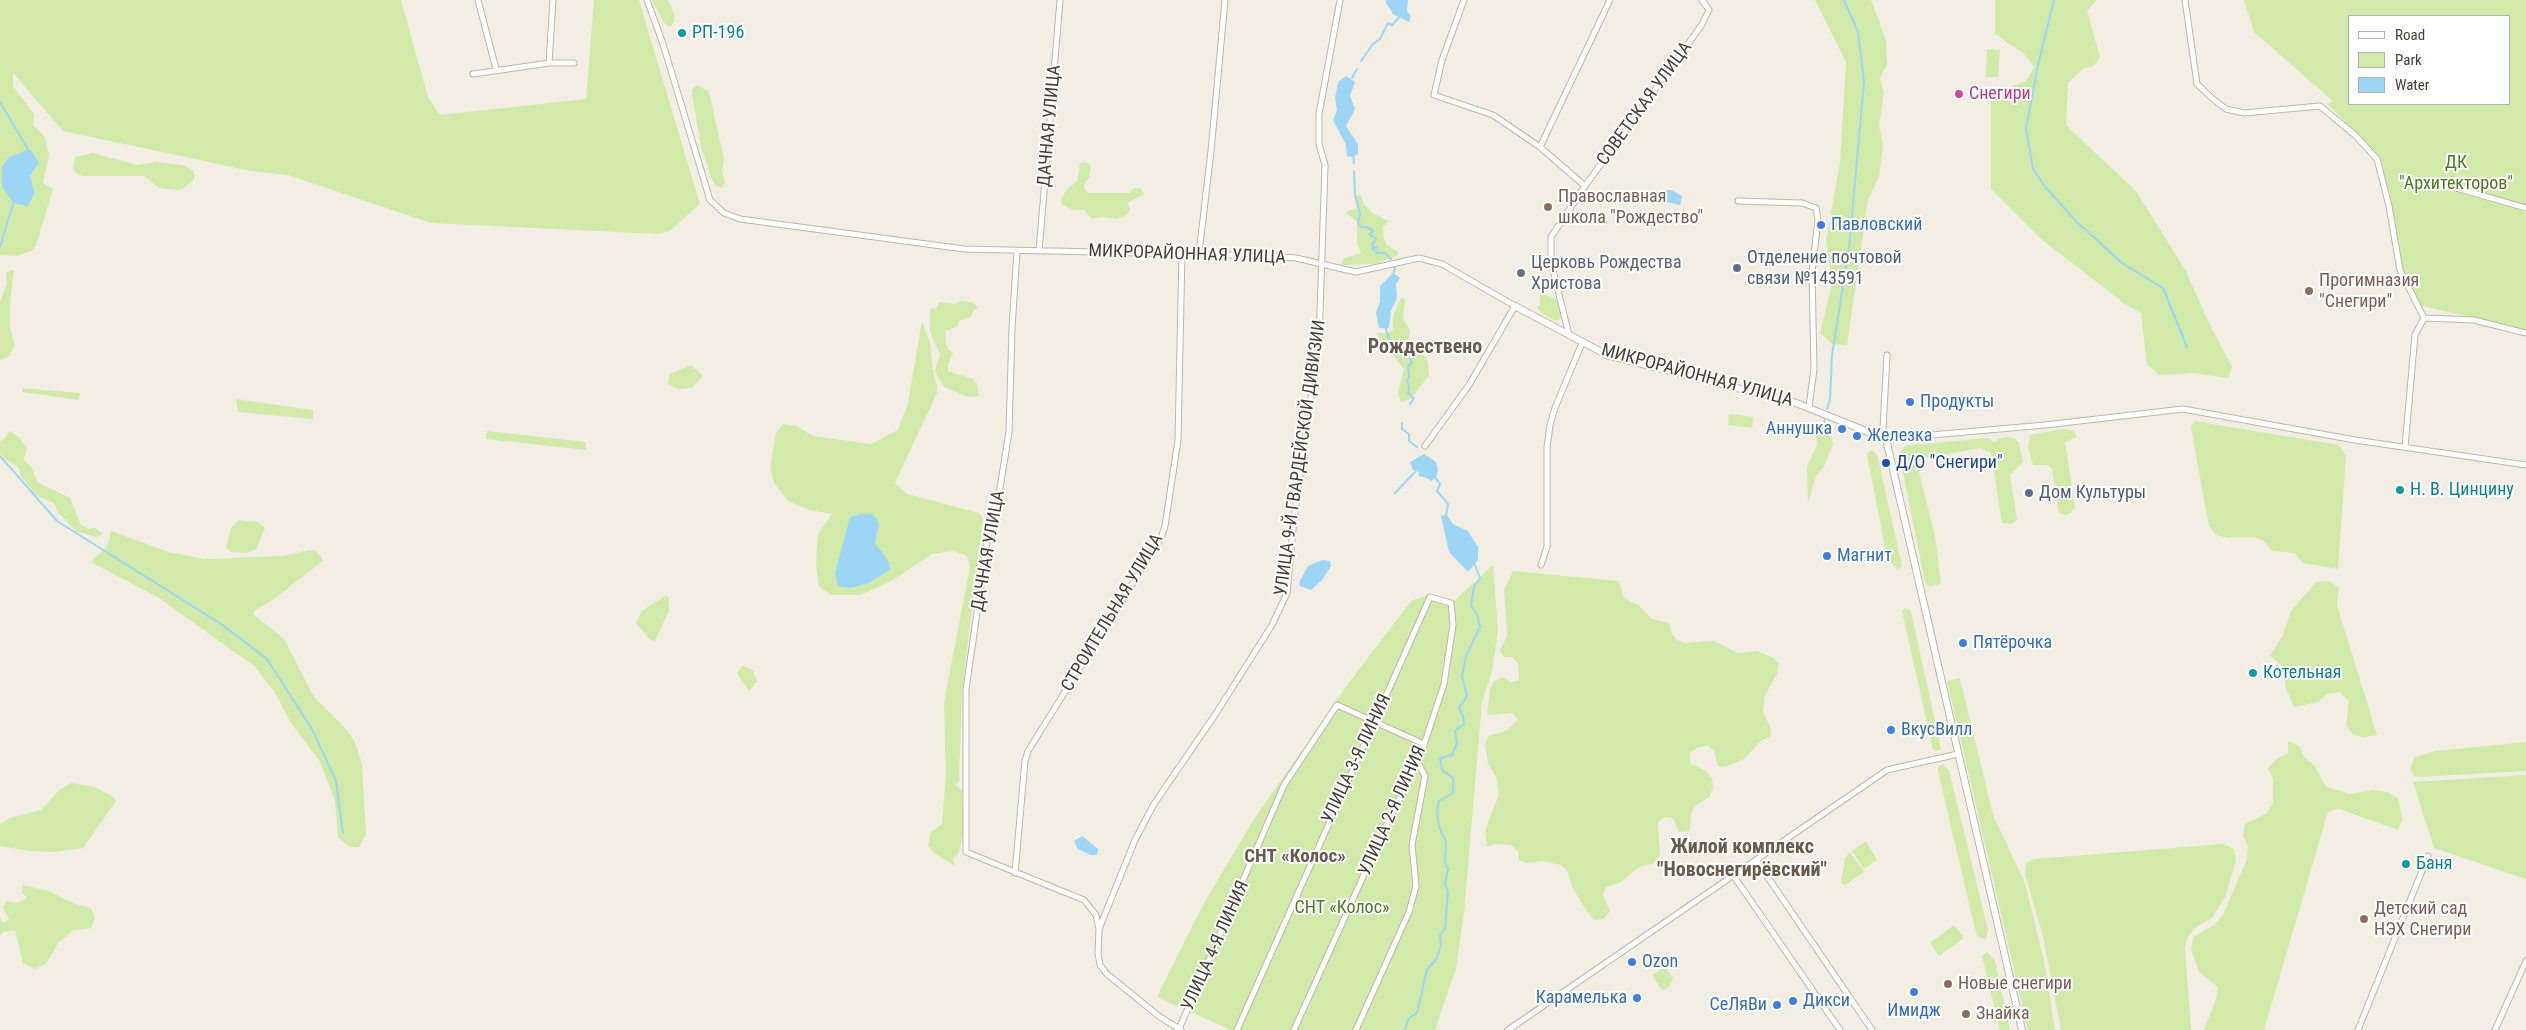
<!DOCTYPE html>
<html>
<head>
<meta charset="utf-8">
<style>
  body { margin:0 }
  #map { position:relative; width:2526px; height:1030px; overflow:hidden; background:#f3eee4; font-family:"Roboto Condensed",sans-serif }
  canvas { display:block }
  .legend { position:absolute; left:2348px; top:15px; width:162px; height:90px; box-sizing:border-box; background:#fff; border:1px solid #b5b2ae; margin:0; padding:6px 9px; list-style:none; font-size:15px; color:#463e34 }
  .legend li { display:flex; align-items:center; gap:10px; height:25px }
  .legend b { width:25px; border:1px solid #b5b2ae }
</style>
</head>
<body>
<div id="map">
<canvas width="2526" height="1030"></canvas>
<ul class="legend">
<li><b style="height:6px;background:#fff"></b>Road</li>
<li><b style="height:14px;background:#d1eaaa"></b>Park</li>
<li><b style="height:14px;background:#9dd6f4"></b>Water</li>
</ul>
</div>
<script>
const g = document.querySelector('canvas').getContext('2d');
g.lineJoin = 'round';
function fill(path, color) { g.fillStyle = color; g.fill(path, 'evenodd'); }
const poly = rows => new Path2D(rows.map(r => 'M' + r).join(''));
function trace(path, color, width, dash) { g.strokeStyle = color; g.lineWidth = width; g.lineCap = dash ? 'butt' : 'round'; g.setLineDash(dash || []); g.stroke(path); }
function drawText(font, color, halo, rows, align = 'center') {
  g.font = font + ' "Roboto Condensed",sans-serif'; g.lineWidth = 4; g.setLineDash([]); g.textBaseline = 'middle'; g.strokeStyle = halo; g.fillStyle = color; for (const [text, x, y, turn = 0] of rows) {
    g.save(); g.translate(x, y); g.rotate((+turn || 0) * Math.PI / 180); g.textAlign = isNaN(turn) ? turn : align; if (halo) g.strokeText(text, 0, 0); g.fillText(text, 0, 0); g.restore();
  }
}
const green = poly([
  [0,0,401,0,428,97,440,115,586,99,594,0,639,0,700,204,670,231,659,234,431,223,288,175,251,171,63,131,13,73,13,86,34,114,33,125,45,137,49,155,43,183,53,189,36,245,32,251,16,256,0,255],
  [19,154,39,163,30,176,35,193,28,205,13,203,9,157],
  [652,0,668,0,675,16,674,22,670,27,664,23],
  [1815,0,1871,0,1886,40,1887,65,1880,78,1884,92,1879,126,1883,144,1879,177,1868,200,1847,345,1832,344,1820,333,1832,284,1826,240,1840,163,1846,62],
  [1995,0,2097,0,2087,11,2100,57,2093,67,2084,68,2068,83,2066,125,2136,191,2186,271,2207,319,2232,367,2228,378,2193,373,2159,375,2147,364,2141,313,2125,304,2041,239,1991,189,1991,99,2012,86,2026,81,2034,67,2024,54,1995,34],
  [2244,0,2526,0,2526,330,2419,305,2405,282,2390,194,2378,157,2328,104,2333,101,2254,32],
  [2350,16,2510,16,2510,104,2350,104],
  [1987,49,2000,50,1998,77,1986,77],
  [697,85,708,91,710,97,724,159,722,171,725,183,722,188,716,186,713,182,701,147,692,94,692,90],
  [93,153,137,165,156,162,182,165,193,170,195,176,193,181,183,189,177,190,159,188,144,176,83,176,77,174,73,169,75,157],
  [1086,162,1091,166,1089,178,1085,182,1084,188,1088,193,1130,193,1134,188,1140,188,1144,194,1128,203,1130,209,1127,215,1116,219,1103,217,1092,219,1084,210,1073,210,1062,205,1061,199,1067,189,1077,181,1080,163],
  [1361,195,1364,204,1372,213,1389,221,1383,227,1384,239,1387,245,1398,252,1398,255,1375,264,1343,265,1342,262,1345,258,1361,253,1357,243,1357,221,1347,214,1347,211,1357,208,1355,196],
  [14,270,10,303,10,328,15,345,10,356,0,360,0,301,7,284,6,272],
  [1540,295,1546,295,1557,300,1562,318,1556,321,1540,312,1537,307,1540,305],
  [1401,298,1405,299,1403,318,1410,331,1408,346,1426,357,1428,362,1429,376,1410,399,1401,402,1398,394,1404,369,1376,333,1389,333,1393,330,1393,316],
  [961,301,974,303,978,308,973,311,971,317,959,321,957,327,945,331,946,343,948,349,953,353,948,365,948,371,973,379,977,384,979,396,968,397,944,387,935,372,940,354,930,332,930,309,936,308,939,302,955,304],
  [922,321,930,343,933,371,937,385,937,393,895,483,907,494,979,513,983,519,962,690,959,781,955,785,962,790,964,832,958,854,953,859,955,866,934,853,928,846,931,832,942,824,946,775,944,702,970,567,967,556,954,551,932,554,891,581,860,595,831,595,819,587,816,562,818,534,832,514,810,510,788,501,774,483,770,467,776,433,783,424,797,426,813,436,871,444,898,430,908,403],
  [861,514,872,514,877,519,879,526,875,543,890,570,869,583,851,588,835,573,841,551],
  [691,365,703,376,692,388,679,389,668,384,670,374],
  [22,388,80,393,79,400,23,392],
  [236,399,313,410,313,419,238,412],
  [1729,414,1753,417,1752,428,1728,425],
  [2194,421,2339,445,2346,456,2338,569,2303,563,2295,553,2271,551,2264,541,2254,537,2228,538,2216,535,2209,526,2207,516,2191,427],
  [1815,424,1829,428,1833,444,1824,466,1816,476,1808,504,1807,467,1817,445],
  [2062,429,2074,431,2077,437,2065,442,2075,507,2071,513,2065,515,2059,513,2052,469,2047,465,2033,465,2028,447,2030,435],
  [10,431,19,437,27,449,24,459,33,470,37,482,70,498,81,525,89,529,94,527,103,534,96,537,76,531,57,511,54,503,36,495,21,476,19,468,6,460,0,453,0,441,3,440],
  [487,431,586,442,586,450,486,439],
  [2009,437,2015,438,2019,443,2023,462,2010,475,2017,520,2012,524,2002,523,1991,453,1980,448,1921,459,1919,472,1935,536,1941,584,1929,587,1925,582,1901,463,1901,451,1905,446,1911,445,1989,438,1994,442,2000,438],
  [1871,450,1875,452,1878,458,1902,566,1898,570,1889,560,1885,548,1867,454],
  [239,520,258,522,265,528,256,549,247,553,231,552,226,547,231,528],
  [111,531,169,552,204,559,283,556,310,550,316,551,321,557,322,561,319,564,271,601,255,610,253,614,284,639,314,697,344,727,355,742,362,764,366,834,359,847,350,847,338,837,335,800,319,760,291,723,274,691,254,666,159,598,91,562,108,545],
  [1493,565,1498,631,1492,671,1482,702,1464,913,1456,968,1435,1030,1231,1030,1157,997,1202,907,1252,822,1348,684,1411,601,1431,594,1454,601],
  [1513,571,1619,581,1624,598,1639,606,1652,619,1669,623,1672,634,1677,640,1685,643,1714,641,1738,653,1757,651,1774,658,1779,665,1777,674,1765,695,1763,712,1771,728,1770,737,1762,740,1744,759,1727,766,1718,767,1714,751,1708,746,1698,747,1690,753,1690,763,1706,771,1712,778,1713,788,1709,797,1695,806,1691,814,1690,831,1679,832,1673,818,1665,817,1658,822,1660,856,1655,863,1639,867,1621,882,1606,887,1603,895,1610,911,1604,919,1594,920,1588,913,1572,887,1568,871,1561,865,1543,861,1526,863,1519,860,1518,851,1511,845,1495,844,1487,847,1485,831,1499,794,1496,777,1488,764,1485,744,1488,736,1506,731,1518,720,1513,713,1487,715,1490,689,1494,681,1502,677,1511,682,1519,680,1518,664,1512,657,1504,657,1500,651,1507,635,1504,590],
  [2329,581,2339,588,2337,605,2377,735,2365,737,2353,735,2346,725,2349,701,2340,692,2327,694,2318,702,2294,707,2285,686,2285,674,2279,663,2270,656,2283,635,2291,611,2316,582],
  [666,595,669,598,669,611,655,641,650,640,636,623,642,611],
  [1905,608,1910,610,1912,616,1941,749,1937,751,1933,750,1902,611],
  [742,666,753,670,757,682,749,691,737,673],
  [1960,678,1993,815,2025,883,2044,961,2055,1030,2028,1030,1947,681],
  [2288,741,2299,746,2305,758,2315,766,2326,787,2350,794,2373,790,2387,792,2398,798,2403,819,2398,830,2339,809,2328,812,2264,1030,2204,1030,2216,999,2218,987,2199,972,2191,949,2193,937,2214,925,2223,915,2247,859,2248,847,2243,836,2245,824,2267,813,2273,803,2273,779,2268,768,2277,759,2288,753],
  [2526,742,2526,771,2418,777,2414,776,2410,769,2415,757,2436,751],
  [1943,765,1949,770,1988,930,1986,940,1977,936,1974,925,1938,771,1938,766],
  [2526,775,2526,879,2434,848,2413,782],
  [71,783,95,787,112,796,116,801,83,848,56,852,30,851,0,846,0,824,10,818,41,810,59,790],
  [1866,841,1877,860,1864,869,1852,851],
  [2223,844,2234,849,2236,861,2225,897,2212,918,2196,927,2188,936,2185,948,2191,1030,2061,1030,2043,936,2025,875,2026,863,2034,859],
  [1850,852,1864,872,1845,885,1841,883,1845,858],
  [23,885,49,891,75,904,91,908,95,918,91,928,72,931,58,943,46,964,35,969,23,963,15,930,3,932,0,936,0,916,2,923,9,920,3,907,7,901,16,903,27,898,22,893],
  [1954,925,1964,938,1939,956,1930,943],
  [1987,952,1995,961,2010,1030,2000,1030,1982,956],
  [1665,967,1673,978,1670,986,1662,991,1652,975]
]);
const water = poly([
  [1387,0,1408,0,1407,11,1411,16,1409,22,1393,14,1385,1],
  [1346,76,1355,82,1350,96,1355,109,1346,126,1358,144,1358,154,1353,157,1347,156,1346,145,1333,120,1337,110,1335,98,1337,87,1339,81],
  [30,149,39,163,30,176,35,193,28,206,13,203,2,186,2,167,9,157],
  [1661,190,1671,190,1682,196,1680,205,1658,200],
  [1393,273,1400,278,1396,284,1397,298,1391,311,1389,328,1379,328,1376,312,1380,302,1380,286],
  [1424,454,1436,462,1438,470,1436,478,1431,481,1427,478,1419,476,1418,470,1413,470,1410,462],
  [861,514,872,514,877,519,879,526,875,543,889,562,890,570,869,583,851,588,838,586,835,573,850,517],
  [1447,515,1453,524,1468,531,1478,547,1478,560,1468,572,1449,552,1441,516],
  [1322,560,1330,561,1331,566,1322,580,1311,590,1300,586,1299,583,1308,566],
  [1082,836,1098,849,1097,855,1090,855,1077,848,1074,841]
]);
const stream = poly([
  [2054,0,2038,65,2026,128,2033,169,2046,188,2077,222,2122,263,2163,288,2187,347],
  [1361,61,1373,44,1380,39,1388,23,1392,25,1401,15],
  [1352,78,1357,69],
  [0,102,29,151],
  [1353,155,1354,163],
  [1354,171,1355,195,1360,214,1358,223,1361,227,1366,227,1374,231,1369,234,1376,239,1372,245,1377,248,1372,248,1377,253,1385,253,1391,259],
  [0,247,14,201],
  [1393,275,1395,268],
  [1385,326,1390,342,1398,346,1401,351,1407,350,1412,355,1410,357,1412,363,1408,366,1409,377,1407,381,1409,386,1408,393,1414,398,1410,404],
  [1827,409,1830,399,1832,355,1849,248,1864,82,1858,32,1844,0],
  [1402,423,1402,429,1409,434,1409,441,1417,447],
  [1823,426,1825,419],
  [0,456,57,521,221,624,267,659,312,729,336,781,343,833],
  [1435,477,1440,484,1437,491,1448,504,1446,516],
  [1395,493,1418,469],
  [1405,1030,1409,1018,1417,1013,1427,970,1437,958,1441,946,1440,935,1445,928,1448,892,1445,884,1448,869,1445,862,1446,841,1439,827,1437,811,1439,801,1453,793,1453,778,1442,770,1440,758,1452,755,1457,743,1455,731,1464,724,1463,716,1459,708,1467,696,1462,676,1466,656,1480,627,1477,614,1471,606,1474,587,1480,578,1474,563]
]);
const minor = poly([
  [478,0,496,69],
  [647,0,663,44,710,200,724,213,740,219,964,249,1271,256,1296,258,1356,272,1419,258,1442,264,1515,306,1469,385,1425,446],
  [1464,0,1442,60,1434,95,1493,115,1540,147,1585,186],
  [2185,0,2197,84,2213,99,2226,109,2244,113,2320,106,2355,135,2377,159,2389,206,2400,270,2424,318],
  [549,63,553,0],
  [473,74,549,63,574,63],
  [1540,147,1610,0],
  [2439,183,2526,208],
  [1738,201,1802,203,1816,208,1818,220,1812,272,1814,369,1809,407],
  [1017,251,1012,328,1009,432,999,494,989,529,966,689,966,852,1084,900,1096,915,1099,929,1098,953,1100,965,1107,974,1160,1017,1181,1030],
  [1039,251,1060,0],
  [1199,253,1211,151,1225,0],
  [1569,335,1551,262,1551,237,1585,186,1701,26,1709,10,1702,0],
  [1887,355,1883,429,1886,439,2045,425,2183,409,2355,440,2526,465],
  [2405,447,2415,335,2424,318,2474,320,2526,333],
  [1541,565,1547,547,1547,448,1550,425,1555,408,1582,343],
  [1756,860,1872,1030],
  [1015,873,1025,761,1028,751,1161,538,1165,526,1178,440,1182,253],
  [1733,875,1840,1030],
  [1099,929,1135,840,1154,804,1215,715,1272,625,1287,593,1294,519,1319,340,1325,165,1319,144,1319,114,1340,0],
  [1179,1029,1284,785,1337,705,1424,744],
  [1237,1030,1430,597,1451,603,1453,625,1444,684,1418,763,1385,828,1294,1030],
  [1356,1030,1409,912,1416,886,1412,845,1425,776,1418,763],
  [1508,1030,1887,770,1958,754],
  [2358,1030,2428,856],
  [2495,1030,2526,961]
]);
const tertiary = poly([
  [1515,306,1607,355,1796,403,1886,439,2022,1030]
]);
const markers = [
  [682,33,5,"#0f9aa8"],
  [1959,94,5,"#d1479c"],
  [1548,207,5,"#8d6e63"],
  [1821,225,5,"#3f7fe0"],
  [1737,268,5,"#5c6f8a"],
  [1521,273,5,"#6b7280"],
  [2309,291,5,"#8d6e63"],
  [1910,402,5,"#3f7fe0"],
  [1842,429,5,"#3f7fe0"],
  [1857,436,5,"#3f7fe0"],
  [1886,463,5,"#1a4fb4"],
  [2400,490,5,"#0f9aa8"],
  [2029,493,5,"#5c6f8a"],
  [1827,556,5,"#3f7fe0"],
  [1963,643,5,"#3f7fe0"],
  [2253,673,5,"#0f9aa8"],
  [1891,730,5,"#3f7fe0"],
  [2406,864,5,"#0f9aa8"],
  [2364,919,5,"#8d6e63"],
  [1632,962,5,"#3f7fe0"],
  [1948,984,5,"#8d6e63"],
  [1914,992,5,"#3f7fe0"],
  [1637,998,5,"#3f7fe0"],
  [1793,1001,5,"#3f7fe0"],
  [1777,1005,5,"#3f7fe0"],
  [1966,1014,5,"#8d6e63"]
];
const cultureNames = [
  ["РП-196",692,33],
  ["Н. В. Цинцину",2410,490],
  ["Котельная",2263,673],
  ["Баня",2416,864]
];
const hotelNames = [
  ["Снегири",1969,94]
];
const streetNames = [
  ["СОВЕТСКАЯ УЛИЦА",1645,104,-54],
  ["ДАЧНАЯ УЛИЦА",1050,126,-85],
  ["МИКРОРАЙОННАЯ УЛИЦА",1187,255,2],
  ["МИКРОРАЙОННАЯ УЛИЦА",1697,376,15],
  ["УЛИЦА 9-Й ГВАРДЕЙСКОЙ ДИВИЗИИ",1301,458,-82],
  ["ДАЧНАЯ УЛИЦА",989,551,-80],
  ["СТРОИТЕЛЬНАЯ УЛИЦА",1113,613,-59],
  ["УЛИЦА 3-Я ЛИНИЯ",1357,759,-65],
  ["УЛИЦА 2-Я ЛИНИЯ",1393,811,-66],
  ["УЛИЦА 4-Я ЛИНИЯ",1216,946,-66]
];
const parkNames = [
  ["ДК",2456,163],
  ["\"Архитекторов\"",2456,184],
  ["СНТ «Колос»",1342,908]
];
const educationNames = [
  ["Православная",1558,197],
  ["школа \"Рождество\"",1558,218],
  ["Прогимназия",2319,281],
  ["\"Снегири\"",2319,302],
  ["Детский сад",2374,909],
  ["НЭХ Снегири",2374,930],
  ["Новые снегири",1958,984],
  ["Знайка",1976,1014]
];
const shopNames = [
  ["Павловский",1831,225],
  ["Продукты",1920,402],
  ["Аннушка",1832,429,"right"],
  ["Железка",1867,436],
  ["Магнит",1837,556],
  ["Пятёрочка",1973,643],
  ["ВкусВилл",1901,730],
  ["Ozon",1642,962],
  ["Карамелька",1627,998,"right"],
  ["Дикси",1803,1001],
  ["СеЛяВи",1767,1005,"right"],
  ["Имидж",1914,1011,"center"]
];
const serviceNames = [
  ["Отделение почтовой",1747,258],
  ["связи №143591",1747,279],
  ["Дом Культуры",2039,493]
];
const worshipNames = [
  ["Церковь Рождества",1531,263],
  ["Христова",1531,284]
];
const transitNames = [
  ["Д/О \"Снегири\"",1896,463]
];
const neighbourhoodNames = [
  ["СНТ «Колос»",1295,857]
];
const quarterNames = [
  ["Рождествено",1425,348],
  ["Жилой комплекс",1742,848],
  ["\"Новоснегирёвский\"",1742,871]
];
fill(green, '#d1eaaa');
fill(water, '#9dd6f4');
trace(stream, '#9dd6f4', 2);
trace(minor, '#bfb5a7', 7);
trace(tertiary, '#bfb5a7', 8);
trace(minor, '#fff', 5);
trace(tertiary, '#fff', 6);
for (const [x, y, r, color] of markers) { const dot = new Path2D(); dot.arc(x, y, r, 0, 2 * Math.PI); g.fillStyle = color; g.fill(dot); trace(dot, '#fff', 2); }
drawText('18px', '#0d838f', '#fff', cultureNames, 'left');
drawText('18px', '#b23c85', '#fff', hotelNames, 'left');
drawText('18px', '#463e34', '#fff', streetNames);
drawText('18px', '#4a7b24', '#fff', parkNames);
drawText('18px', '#785e54', '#fff', educationNames, 'left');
drawText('18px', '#366cbe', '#fff', shopNames, 'left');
drawText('18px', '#4e5e75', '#fff', serviceNames, 'left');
drawText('18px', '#5b616d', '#fff', worshipNames, 'left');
drawText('18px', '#164399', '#fff', transitNames, 'left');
drawText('bold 19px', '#695b4a', '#fff', neighbourhoodNames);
drawText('bold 20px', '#695b4a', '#fff', quarterNames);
</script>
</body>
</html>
